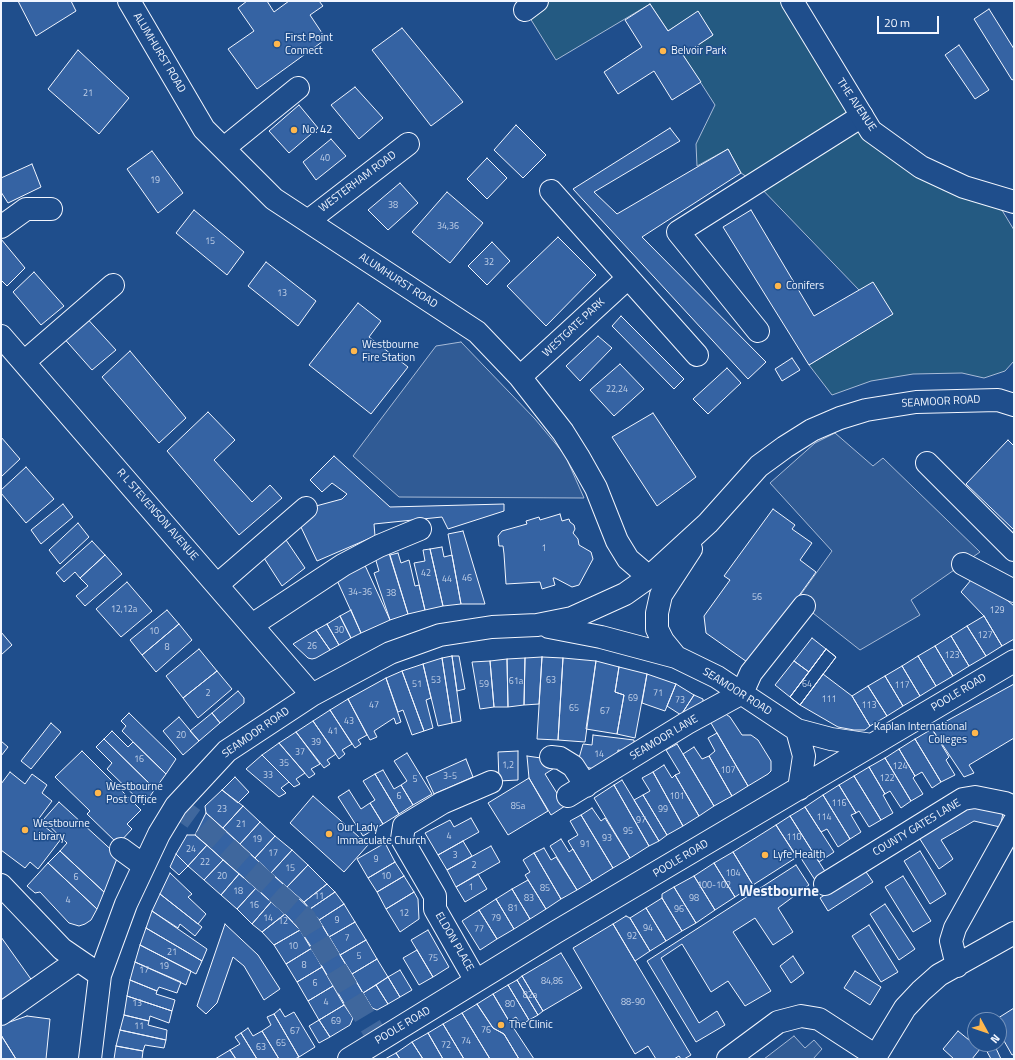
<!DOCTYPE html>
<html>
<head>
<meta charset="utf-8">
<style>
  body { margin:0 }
  #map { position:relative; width:1015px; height:1060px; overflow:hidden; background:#1f4e8c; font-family:"Titillium Web",sans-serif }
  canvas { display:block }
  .frame { position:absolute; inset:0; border:2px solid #f2f6ff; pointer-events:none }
  .north { position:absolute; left:967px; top:1012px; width:40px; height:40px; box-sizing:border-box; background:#1f4e8c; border:1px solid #7391ba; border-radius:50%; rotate:130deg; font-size:11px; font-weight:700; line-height:16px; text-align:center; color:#f2f6ff }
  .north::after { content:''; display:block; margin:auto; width:14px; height:18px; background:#ffb74d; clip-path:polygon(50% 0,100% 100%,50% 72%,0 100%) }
  .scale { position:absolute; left:877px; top:16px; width:62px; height:18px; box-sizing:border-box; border:2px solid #f2f6ff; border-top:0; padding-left:5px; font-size:12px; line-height:14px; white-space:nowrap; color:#f2f6ff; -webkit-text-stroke:3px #1f4e8c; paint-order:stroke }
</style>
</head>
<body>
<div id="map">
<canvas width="1015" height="1060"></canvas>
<div class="frame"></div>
<div class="north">N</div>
<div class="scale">20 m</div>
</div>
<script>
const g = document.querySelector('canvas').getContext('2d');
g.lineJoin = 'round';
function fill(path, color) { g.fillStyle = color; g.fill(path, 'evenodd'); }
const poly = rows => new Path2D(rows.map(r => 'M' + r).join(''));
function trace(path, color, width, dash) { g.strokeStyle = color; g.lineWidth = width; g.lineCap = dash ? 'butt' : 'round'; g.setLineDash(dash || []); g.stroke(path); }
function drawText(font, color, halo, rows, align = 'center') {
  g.font = font + ' "Titillium Web",sans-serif'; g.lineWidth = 3; g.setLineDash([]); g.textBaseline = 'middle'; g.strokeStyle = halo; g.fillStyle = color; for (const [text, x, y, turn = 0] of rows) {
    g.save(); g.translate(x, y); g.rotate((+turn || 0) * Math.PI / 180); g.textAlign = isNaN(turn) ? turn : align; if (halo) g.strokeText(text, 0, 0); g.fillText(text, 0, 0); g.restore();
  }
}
const green = poly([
  [537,1,792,1,871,131,994,197,1014,230,1014,361,1005,371,984,378,962,373,913,374,871,381,832,395,809,365,892,314,859,290,756,183,741,173,728,149,697,166,696,144,715,105,683,55,713,35,698,12,668,31,650,4,556,60,525,10,537,1]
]);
const parking = poly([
  [461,342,535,419,565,455,584,498,399,497,353,456,436,346,461,342],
  [835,433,873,466,883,458,980,552,911,600,920,615,860,650,804,606,799,597,832,551,770,483,815,443,835,433],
  [794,1036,805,1048,814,1040,822,1049,813,1059,764,1059,794,1036]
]);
const building = poly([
  [18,1,71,1,76,11,36,36,18,1],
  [247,1,267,1,274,12,289,1,319,1,323,6,310,15,326,39,257,89,228,49,254,31,238,8,247,1],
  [650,4,668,31,698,11,713,35,683,55,701,82,672,100,654,71,618,94,604,72,642,47,625,20,650,4],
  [989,9,1014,49,1014,79,1012,80,974,19,989,9],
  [402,28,463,102,431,126,372,50,402,28],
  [959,45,989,90,975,99,945,55,959,45],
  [78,50,129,98,99,134,48,89,78,50],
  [355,87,383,118,359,139,331,105,355,87],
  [299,105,318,128,289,153,269,131,299,105],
  [516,125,546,155,523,178,494,150,516,125],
  [670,128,680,141,594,192,617,214,728,149,741,173,642,237,766,362,748,379,573,189,670,128],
  [331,139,346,156,316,180,303,162,331,139],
  [152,151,183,193,158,213,127,169,152,151],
  [487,158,507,178,487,199,467,179,487,158],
  [32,164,41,187,8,203,1,192,1,178,32,164],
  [400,183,418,203,388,230,368,210,400,183],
  [447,192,483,223,450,263,412,232,447,192],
  [194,210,244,252,227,275,176,233,194,210],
  [751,210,814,316,873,282,893,314,809,365,723,227,751,210],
  [558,237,596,275,546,326,507,286,558,237],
  [1,239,25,268,7,286,1,280,1,239],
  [492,242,510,261,487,285,468,266,492,242],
  [266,262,316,301,298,326,248,286,266,262],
  [34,272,64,306,41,325,13,292,34,272],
  [358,303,381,321,369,337,408,367,371,414,309,365,358,303],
  [83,314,116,350,92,370,61,335,83,314],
  [621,316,684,379,674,389,612,326,621,316],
  [598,336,612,348,580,381,566,366,598,336],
  [130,351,186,418,159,443,102,377,130,351],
  [792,358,800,370,782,381,775,369,792,358],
  [620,364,644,389,614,416,590,390,620,364],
  [727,368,741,383,708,414,693,399,727,368],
  [208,412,235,440,214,460,252,502,270,485,282,498,239,535,167,451,208,412],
  [653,413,696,477,657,506,612,437,653,413],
  [1,437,20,459,1,477,1,437],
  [1008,440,1014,446,1014,530,966,484,1008,440],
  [334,456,390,507,504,504,504,511,448,529,442,517,374,524,375,536,317,561,300,525,316,506,342,499,347,494,332,483,322,492,310,480,334,456],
  [26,467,54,499,26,523,1,493,1,490,26,467],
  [63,504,73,517,41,544,31,530,63,504],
  [773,509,795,525,792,529,812,543,800,560,816,572,750,664,706,633,704,616,730,580,724,576,773,509],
  [560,514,562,521,569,519,570,522,574,525,575,529,573,533,578,539,579,545,591,552,593,559,579,585,572,587,555,578,553,578,555,585,542,589,540,582,506,584,504,554,503,546,499,546,498,536,502,531,527,524,526,521,539,517,540,520,560,514],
  [78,523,89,537,60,564,49,550,78,523],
  [463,531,485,604,461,604,448,534,463,531],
  [284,537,305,568,282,586,264,558,284,537],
  [92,541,105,555,80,578,75,572,64,582,56,573,92,541],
  [442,547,444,557,452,555,461,604,443,606,430,549,442,547],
  [430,549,443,606,425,610,414,563,425,561,423,550,430,549],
  [388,550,408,614,390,620,374,573,379,571,374,554,388,550],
  [398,553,401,563,409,560,415,586,419,585,425,610,408,614,390,555,398,553],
  [105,555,122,574,85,606,76,596,88,586,80,578,105,555],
  [363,561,390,620,361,633,335,576,363,561],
  [976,574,1014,606,1014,639,1002,646,984,616,961,592,976,574],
  [127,582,152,611,121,637,96,609,127,582],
  [167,610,179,624,142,655,130,640,167,610],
  [351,610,361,633,351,638,340,616,351,610],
  [340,616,351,638,339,645,327,624,340,616],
  [984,616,1002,646,986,656,967,626,984,616],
  [179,624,192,640,156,672,142,655,179,624],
  [327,624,339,645,330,650,316,630,327,624],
  [967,626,986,656,969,666,951,636,967,626],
  [316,630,330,650,316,658,312,659,308,658,293,644,316,630],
  [1,632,12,645,1,655,1,632],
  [951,636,969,666,953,676,935,646,951,636],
  [812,638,826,649,809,672,794,661,812,638],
  [935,646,953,676,936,686,918,656,935,646],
  [199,649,217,671,183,698,166,676,199,649],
  [826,649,836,657,800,705,790,697,826,649],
  [826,649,836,657,800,705,790,697,826,649],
  [452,656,459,656,465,689,457,691,452,656],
  [452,656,461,721,452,723,442,658,452,656],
  [918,656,936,686,920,696,902,666,918,656],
  [542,657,539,704,524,705,525,658,542,657],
  [542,657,563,658,558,740,537,739,542,657],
  [442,658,452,723,438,726,423,664,442,658],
  [525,658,524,705,508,707,507,659,525,658],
  [563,658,596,661,585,742,558,740,563,658],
  [507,659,508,707,494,707,490,661,507,659],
  [490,661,494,707,480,709,472,662,490,661],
  [596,661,619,667,615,692,624,695,617,734,586,729,596,661],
  [794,661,809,672,790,697,775,685,794,661],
  [423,664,431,698,426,700,433,728,424,731,402,671,423,664],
  [902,666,920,696,903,706,885,676,902,666],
  [619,667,647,674,635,738,617,734,624,695,615,692,619,667],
  [217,671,232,689,198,718,183,698,217,671],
  [402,671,424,731,412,735,403,710,398,712,386,678,402,671],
  [647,674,676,684,665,711,642,703,647,674],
  [823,674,852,696,870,726,865,730,854,730,838,727,800,705,823,674],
  [885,676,903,706,887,716,868,686,885,676],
  [386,678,401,722,396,724,394,718,374,731,377,737,370,740,348,699,386,678],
  [676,684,694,695,681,715,667,706,676,684],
  [1014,684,1014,738,969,765,974,773,964,777,932,729,1014,684],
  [868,686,887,716,870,726,852,696,868,686],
  [238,691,244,698,244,703,220,723,212,713,238,691],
  [694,695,703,699,703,706,681,715,694,695],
  [348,699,367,735,358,740,361,744,355,748,330,710,348,699],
  [330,710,352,744,342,750,345,754,339,759,313,721,330,710],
  [720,710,730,717,742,735,751,735,758,740,771,761,771,771,768,774,748,786,708,718,720,710],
  [129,713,176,759,166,774,122,731,126,726,121,721,129,713],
  [212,713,220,723,199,741,190,731,212,713],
  [179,717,199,741,183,755,163,731,179,717],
  [313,721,336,754,327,760,330,764,324,768,296,732,313,721],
  [51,723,61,732,31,769,21,761,51,723],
  [932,729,949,757,946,760,955,775,941,782,915,739,932,729],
  [112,731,128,747,133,742,166,774,155,789,104,739,112,731],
  [296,732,320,764,311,769,315,774,309,778,279,743,296,732],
  [717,733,748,786,732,796,709,756,715,751,708,738,717,733],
  [593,735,634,740,634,752,618,750,617,758,594,769,577,765,583,744,592,745,593,735],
  [104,739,155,789,144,805,107,769,112,763,96,747,104,739],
  [915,739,941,782,932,788,922,772,915,776,899,749,915,739],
  [1,741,8,747,1,756,1,741],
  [279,743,305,773,296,779,300,784,294,787,262,755,279,743],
  [677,744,714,806,699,816,675,775,680,773,666,750,677,744],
  [694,747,702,759,709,756,732,796,714,806,683,754,694,747],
  [899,749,915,776,913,778,923,794,911,801,885,758,899,749],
  [82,751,141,810,127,824,132,829,118,844,87,814,90,811,55,777,82,751],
  [518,751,518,780,499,781,498,752,518,751],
  [407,753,432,794,413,805,401,785,407,781,394,761,407,753],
  [262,755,289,782,281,788,286,793,279,797,246,769,262,755],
  [527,756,541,758,559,765,545,774,565,806,551,815,529,778,527,756],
  [885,758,911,801,901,808,890,791,885,794,869,767,885,758],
  [466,759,473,777,434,794,426,777,466,759],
  [664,765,672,778,675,775,699,816,683,826,653,772,664,765],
  [869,767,885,794,883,795,893,813,881,820,854,776,869,767],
  [383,770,394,789,401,785,413,805,399,814,375,774,383,770],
  [10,772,25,784,32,774,47,785,42,793,52,801,37,821,61,839,38,869,30,862,25,868,1,850,1,784,10,772],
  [653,772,683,826,667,835,643,795,650,791,642,778,653,772],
  [375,774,399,814,383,824,370,803,375,800,363,781,375,774],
  [854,776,881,820,869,827,859,811,856,813,839,785,854,776],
  [235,777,249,792,238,803,222,790,235,777],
  [529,778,548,811,508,835,488,803,529,778],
  [622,780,659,841,649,846,614,785,622,780],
  [614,785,649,846,630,858,594,798,614,785],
  [839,785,856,813,851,815,861,832,850,839,823,795,839,785],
  [222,790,243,806,223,828,206,813,205,806,222,790],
  [349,790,361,809,370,803,383,824,363,836,338,797,349,790],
  [643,795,667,835,659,841,634,800,643,795],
  [823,795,850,839,838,847,827,829,821,832,805,807,823,795],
  [313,796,368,845,344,872,290,823,313,796],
  [59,802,118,856,104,892,60,851,67,843,43,820,59,802],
  [970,802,1004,809,1000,827,974,821,941,840,953,859,939,869,918,836,970,802],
  [243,806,260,822,240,844,223,828,243,806],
  [805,807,834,852,819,862,790,816,805,807],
  [592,808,601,821,605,818,630,858,613,868,581,815,592,808],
  [206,813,310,909,319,920,372,1008,353,1018,300,930,285,914,195,835,206,813],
  [581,815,613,868,592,881,568,841,578,835,570,821,581,815],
  [790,816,826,873,815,880,797,852,794,853,776,825,790,816],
  [471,818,479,832,438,855,425,833,450,820,454,827,471,818],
  [260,822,275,836,255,858,240,844,260,822],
  [776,825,797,857,753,885,733,852,776,825],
  [187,835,195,835,207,845,188,866,176,854,187,835],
  [275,836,292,850,271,873,255,858,275,836],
  [561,839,569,852,573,849,592,881,577,890,550,846,561,839],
  [463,841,472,856,447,870,438,855,463,841],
  [385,843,395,862,368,878,357,859,385,843],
  [207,845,223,860,204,880,188,866,207,845],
  [491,846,500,862,456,887,447,870,491,846],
  [544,848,551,860,556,857,577,890,561,899,534,853,544,848],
  [292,850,308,865,287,887,271,873,292,850],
  [60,851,104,892,97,909,48,863,60,851],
  [920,851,946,894,930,904,904,861,920,851],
  [733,852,753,885,735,897,714,863,733,852],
  [534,853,561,899,546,909,525,875,530,872,523,860,534,853],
  [176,854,188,866,179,875,170,867,176,854],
  [223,860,239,874,221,895,204,880,223,860],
  [395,862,404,876,377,892,368,878,395,862],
  [48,863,97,909,91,920,85,924,79,926,69,923,40,892,35,893,27,886,48,863],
  [714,863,735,897,715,910,694,876,714,863],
  [308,865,327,884,304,902,287,887,308,865],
  [796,865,809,885,778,908,793,932,773,945,755,918,733,932,771,991,745,1006,728,981,711,992,682,944,661,958,699,1023,717,1011,725,1025,696,1042,647,961,796,865],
  [864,869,873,882,828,911,820,898,864,869],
  [170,873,192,894,188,897,206,914,198,924,160,894,170,873],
  [239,874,256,888,237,909,221,895,239,874],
  [478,874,487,889,465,902,456,887,478,874],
  [404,876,414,892,386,909,377,892,404,876],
  [694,876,715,910,696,923,674,887,694,876],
  [903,876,931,921,913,932,885,887,903,876],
  [528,880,546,909,530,919,512,889,528,880],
  [327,884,335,892,310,909,304,902,327,884],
  [674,887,696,923,682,931,662,898,662,894,674,887],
  [256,888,271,902,252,924,237,909,256,888],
  [512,889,530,919,514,929,496,899,512,889],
  [335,892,344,904,319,920,310,909,335,892],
  [414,892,418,899,419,919,400,932,386,909,414,892],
  [160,894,202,927,195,936,180,924,178,928,152,911,160,894],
  [662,898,682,931,666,941,646,908,662,898],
  [496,899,514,929,497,939,479,910,496,899],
  [271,902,285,914,262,932,252,924,271,902],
  [344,904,355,922,329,937,319,920,344,904],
  [885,904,915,949,899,960,870,914,885,904],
  [646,908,666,941,650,951,630,918,646,908],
  [479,910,497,939,480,950,462,921,479,910],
  [152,911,207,949,202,961,146,928,152,911],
  [285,914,300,930,274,945,262,932,285,914],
  [626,916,630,918,650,951,635,961,613,924,626,916],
  [355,922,366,940,340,955,329,937,355,922],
  [225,924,258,955,280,989,264,1000,244,966,233,957,217,1003,206,1014,197,1006,225,924],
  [613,924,691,1055,684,1059,681,1059,679,1056,674,1059,656,1059,648,1046,635,1054,573,948,613,924],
  [869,925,898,972,881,982,852,936,869,925],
  [146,928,202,961,196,974,140,945,146,928],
  [300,930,312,948,286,964,274,945,300,930],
  [428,930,449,967,433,977,411,940,428,930],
  [1,937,33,982,1,1006,1,937],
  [366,940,377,959,352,974,340,955,366,940],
  [140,945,191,971,186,985,135,962,140,945],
  [312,948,322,967,297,982,286,964,312,948],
  [417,950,433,977,419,985,403,958,417,950],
  [561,953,582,988,543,1011,522,976,561,953],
  [793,956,804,973,791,983,780,966,793,956],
  [377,959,388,977,363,993,352,974,377,959],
  [135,962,181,982,177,993,159,987,157,991,130,980,135,962],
  [322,967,333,986,308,1001,297,982,322,967],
  [400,970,412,990,400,997,388,977,400,970],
  [855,971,881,987,870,1005,844,988,855,971],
  [522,976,543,1011,538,1015,517,980,522,976],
  [388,977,400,997,388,1004,376,985,388,977],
  [130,980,157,991,156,994,175,1000,172,1011,127,996,130,980],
  [517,980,538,1015,529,1020,508,985,517,980],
  [376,985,388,1004,377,1010,372,1008,363,993,376,985],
  [508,985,529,1020,521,1025,516,1017,509,1021,493,994,508,985],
  [333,986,344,1005,319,1020,308,1001,333,986],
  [493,994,509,1021,534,1059,519,1059,504,1034,493,1028,477,1004,493,994],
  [127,996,172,1011,169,1023,150,1016,149,1021,124,1015,127,996],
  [477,1004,493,1028,504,1034,519,1059,490,1059,462,1013,477,1004],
  [344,1005,353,1018,350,1025,330,1037,319,1020,344,1005],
  [1014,1008,1014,1054,1012,1055,999,1032,999,1020,995,1020,1014,1008],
  [280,1009,285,1017,294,1012,315,1047,299,1057,274,1014,280,1009],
  [462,1013,490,1059,464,1059,443,1024,462,1013],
  [274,1014,299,1057,295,1059,279,1059,262,1031,271,1025,267,1017,274,1014],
  [124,1015,149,1021,148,1025,167,1030,166,1040,120,1030,124,1015],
  [27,1016,50,1019,46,1059,16,1059,1,1035,1,1025,27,1016],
  [319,1020,330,1037,319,1043,309,1026,319,1020],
  [443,1024,464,1059,443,1059,428,1033,443,1024],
  [248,1028,253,1036,262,1031,279,1059,257,1059,241,1033,248,1028],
  [120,1030,166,1040,164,1048,145,1045,143,1051,116,1046,120,1030],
  [958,1031,980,1049,972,1059,954,1059,943,1049,958,1031],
  [241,1033,257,1059,236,1059,230,1050,240,1044,235,1037,241,1033],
  [428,1033,443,1059,423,1059,412,1042,428,1033],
  [1,1035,16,1059,1,1059,1,1035],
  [412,1042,423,1059,400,1059,396,1053,412,1042],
  [983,1044,994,1044,1001,1059,991,1059,983,1044],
  [116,1046,143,1051,142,1059,114,1059,116,1046],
  [230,1050,236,1059,215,1059,230,1050],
  [396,1053,400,1059,385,1059,396,1053]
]);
const minorTunnel = poly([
  [176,806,201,824,305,918,379,1040]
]);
const minor = poly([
  [129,1,204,129,274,199,477,332,520,377,563,432,578,456,596,488,617,541,628,559,649,577],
  [525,10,537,1],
  [224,148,298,88],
  [551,191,697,355],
  [308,221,408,144],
  [1,227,26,209,51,209],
  [758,331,678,232,862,116],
  [1,336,312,695],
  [24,362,113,285],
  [520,377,628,278],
  [927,463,1014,550],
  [963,564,1014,591],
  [217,585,306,508],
  [252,625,343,565,379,546,420,529],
  [549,627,601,637,676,657,717,677,797,730,831,739,872,745],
  [676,657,663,641,657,629,657,613,661,595,691,549],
  [797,730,804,756,799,789],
  [551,757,560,758,573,766,586,786],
  [568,796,687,723,742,693,751,673,804,606],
  [121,849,143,865],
  [825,884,963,799,975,797,1005,803,1014,807],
  [1,885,62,949,100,975],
  [957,966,951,941,955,928,1014,822],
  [476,981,435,909,435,896,402,839,404,826,442,803,491,782],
  [1,1014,78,960],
  [90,1059,100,975,126,904,159,834,176,806,227,751,312,695,390,653,440,635,492,627,537,625,572,618,625,594,649,577,708,523,759,466,785,447,812,430,840,418,866,410,916,402,998,400,1014,405],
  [349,1059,556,932,1014,661],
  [728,1059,778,1022,801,1016,819,1019,876,1056],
  [874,1059,905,1008,921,991,939,975,1014,933]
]);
const major = poly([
  [792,1,871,131,921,167,964,187,1014,202]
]);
const markers = [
  [277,44,4,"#ffb74d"],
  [663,51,4,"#ffb74d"],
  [294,130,4,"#ffb74d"],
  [778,286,4,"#ffb74d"],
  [354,351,4,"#ffb74d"],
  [975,733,4,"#ffb74d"],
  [98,793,4,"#ffb74d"],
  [25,830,4,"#ffb74d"],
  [329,834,4,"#ffb74d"],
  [765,855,4,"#ffb74d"],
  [501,1025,4,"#ffb74d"]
];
const numberNames = [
  ["21",88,94],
  ["40",325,159],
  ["19",155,181],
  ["38",393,206],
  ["34,36",448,227],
  ["15",210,242],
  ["32",489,263],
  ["13",282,294],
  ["22,24",617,390],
  ["1",544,549],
  ["42",426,574],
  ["46",467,579],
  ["44",447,580],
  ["34-36",360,593],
  ["38",391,594],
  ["56",757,598],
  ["12,12a",124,610],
  ["129",997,611],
  ["30",339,631],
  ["10",154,632],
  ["127",985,636],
  ["26",312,647],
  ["8",167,648],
  ["123",952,656],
  ["53",436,681],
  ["63",551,681],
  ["61a",516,682],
  ["51",417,685],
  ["59",484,685],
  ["64",807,685],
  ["117",902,686],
  ["2",208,694],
  ["71",658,694],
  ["69",633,699],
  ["111",829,700],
  ["73",680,701],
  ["47",374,706],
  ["113",869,706],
  ["65",574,709],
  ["67",605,712],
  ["43",349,722],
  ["41",333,732],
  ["20",181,736],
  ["39",316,743],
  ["37",300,753],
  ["14",599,755],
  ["16",139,760],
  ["35",284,764],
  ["1,2",508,766],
  ["124",900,767],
  ["107",728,771],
  ["33",268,776],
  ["3-5",450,777],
  ["122",887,779],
  ["5",415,780],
  ["6",399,797],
  ["101",677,797],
  ["116",839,804],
  ["85a",518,807],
  ["23",222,810],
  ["99",663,810],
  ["114",824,818],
  ["97",641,821],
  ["21",241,825],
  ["95",628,832],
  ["4",449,837],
  ["110",794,838],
  ["93",607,839],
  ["19",257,840],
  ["91",585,845],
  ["24",191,850],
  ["17",273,854],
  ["3",455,856],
  ["9",376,860],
  ["22",205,863],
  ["2",474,866],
  ["15",290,869],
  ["104",733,874],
  ["20",222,877],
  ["10",386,877],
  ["6",76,878],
  ["100-102",714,886],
  ["1",471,888],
  ["85",545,889],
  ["18",238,892],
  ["11",319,897],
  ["83",529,899],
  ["98",694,899],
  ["4",68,901],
  ["16",254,906],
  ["81",513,909],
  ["96",679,910],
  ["12",404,914],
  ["14",268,919],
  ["79",496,919],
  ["9",337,921],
  ["12",283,922],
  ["94",648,929],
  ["77",479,930],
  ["92",632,937],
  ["7",347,939],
  ["10",293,947],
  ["21",172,953],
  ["5",359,957],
  ["75",433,959],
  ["8",304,966],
  ["19",164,967],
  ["17",144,971],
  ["84,86",552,982],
  ["6",315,984],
  ["82a",530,996],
  ["4",326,1003],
  ["88-90",633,1003],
  ["13",137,1004],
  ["80",510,1005],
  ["69",336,1022],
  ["11",139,1027],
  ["76",486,1031],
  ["67",295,1032],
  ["74",466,1042],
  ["65",281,1044],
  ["72",446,1046],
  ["63",261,1048]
];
const poiNames = [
  ["First Point",285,38],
  ["Connect",285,51],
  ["Belvoir Park",671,51],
  ["No. 42",302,130],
  ["Conifers",786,286],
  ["Westbourne",362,345],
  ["Fire Station",362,358],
  ["Kaplan International",967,727,"right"],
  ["Colleges",967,740,"right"],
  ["Westbourne",106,787],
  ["Post Office",106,800],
  ["Westbourne",33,824],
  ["Library",33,837],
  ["Our Lady",337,828],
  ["Immaculate Church",337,841],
  ["Lyfe Health",773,855],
  ["The Clinic",509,1025]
];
const streetNames = [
  ["ALUMHURST ROAD",159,53,59],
  ["THE AVENUE",856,105,56],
  ["WESTERHAM ROAD",358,182,-37],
  ["ALUMHURST ROAD",398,281,33],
  ["WESTGATE PARK",574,328,-43],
  ["SEAMOOR ROAD",941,402,-3],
  ["R L STEVENSON AVENUE",157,515,49],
  ["SEAMOOR ROAD",737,692,32],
  ["POOLE ROAD",959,693,-31],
  ["SEAMOOR ROAD",256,733,-35],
  ["SEAMOOR LANE",664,738,-31],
  ["COUNTY GATES LANE",917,828,-31],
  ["POOLE ROAD",681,859,-31],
  ["ELDON PLACE",454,942,60],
  ["POOLE ROAD",403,1026,-31]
];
const districtNames = [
  ["Westbourne",779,892]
];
fill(green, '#245a82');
trace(green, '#a8bbd7', 1);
fill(parking, '#305b95');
trace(parking, '#a8bbd7', 1);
fill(building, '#3563a3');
trace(building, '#f2f6ff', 1);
trace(minorTunnel, '#3f679d', 22, [22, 11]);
trace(minor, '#f2f6ff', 24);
trace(major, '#f2f6ff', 24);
trace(minor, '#1f4e8c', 22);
trace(major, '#1f4e8c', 22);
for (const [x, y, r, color] of markers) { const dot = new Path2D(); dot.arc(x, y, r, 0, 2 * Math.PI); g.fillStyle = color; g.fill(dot); trace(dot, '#1f4e8c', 1.5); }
drawText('9px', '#c3d1e8', null, numberNames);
drawText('11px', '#f2f6ff', '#1f4e8c', poiNames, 'left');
drawText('11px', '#f2f6ff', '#1f4e8c', streetNames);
drawText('bold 15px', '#f2f6ff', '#1f4e8c', districtNames);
</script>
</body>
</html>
